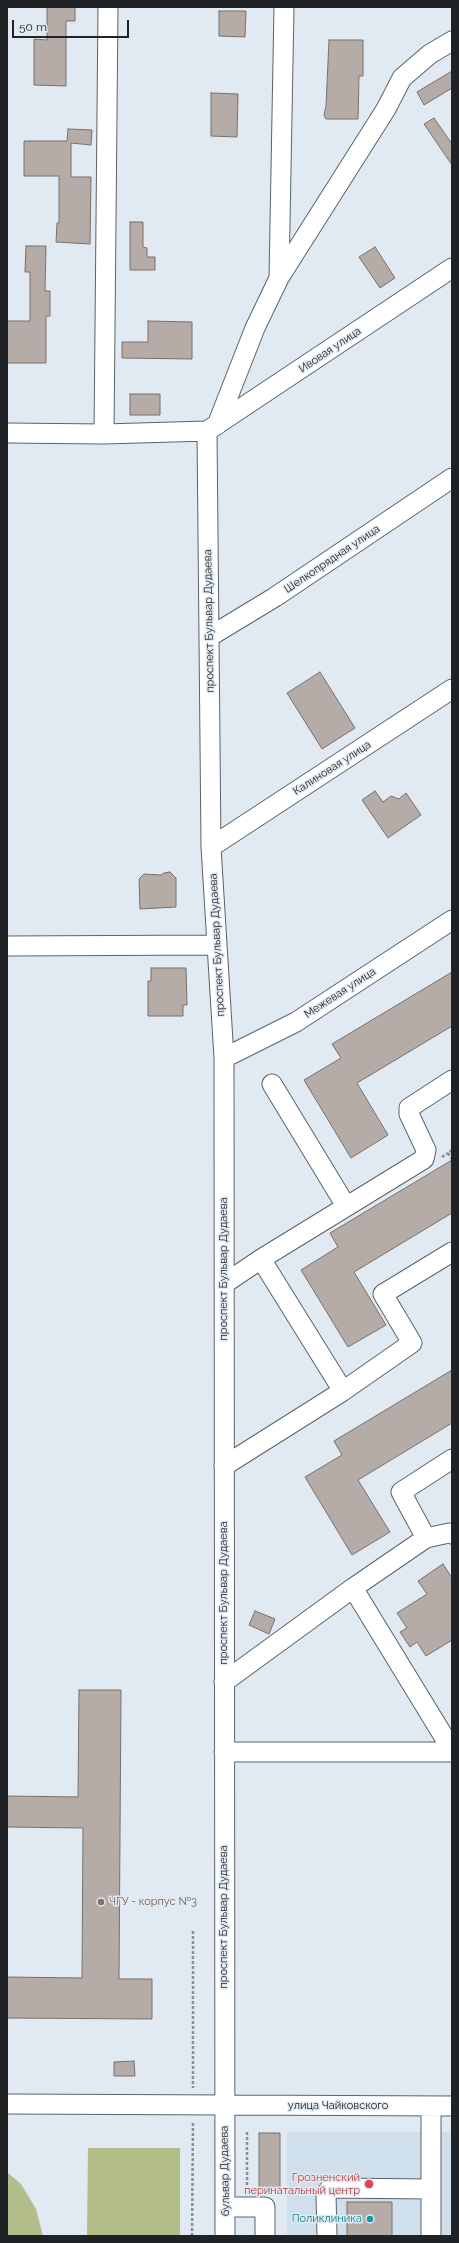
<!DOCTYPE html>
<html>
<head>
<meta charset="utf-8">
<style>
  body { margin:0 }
  #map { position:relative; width:459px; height:2243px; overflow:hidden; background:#e1eaf2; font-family:Raleway,sans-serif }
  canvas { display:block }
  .frame { position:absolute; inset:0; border:8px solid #202326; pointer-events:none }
  .scale { position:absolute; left:12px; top:20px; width:117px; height:18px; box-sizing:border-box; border:2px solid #202326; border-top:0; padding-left:5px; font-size:12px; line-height:14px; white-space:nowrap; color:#202326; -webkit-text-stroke:3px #e1eaf2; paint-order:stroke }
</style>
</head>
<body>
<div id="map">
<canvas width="459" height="2243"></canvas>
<div class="frame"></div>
<div class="scale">50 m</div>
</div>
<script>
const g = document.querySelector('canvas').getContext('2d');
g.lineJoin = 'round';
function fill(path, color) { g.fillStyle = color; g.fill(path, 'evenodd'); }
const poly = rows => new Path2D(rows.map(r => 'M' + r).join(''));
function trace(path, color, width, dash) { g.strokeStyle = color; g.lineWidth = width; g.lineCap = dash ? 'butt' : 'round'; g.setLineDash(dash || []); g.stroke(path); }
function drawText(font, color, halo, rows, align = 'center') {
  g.font = font + ' Raleway,sans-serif'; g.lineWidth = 3; g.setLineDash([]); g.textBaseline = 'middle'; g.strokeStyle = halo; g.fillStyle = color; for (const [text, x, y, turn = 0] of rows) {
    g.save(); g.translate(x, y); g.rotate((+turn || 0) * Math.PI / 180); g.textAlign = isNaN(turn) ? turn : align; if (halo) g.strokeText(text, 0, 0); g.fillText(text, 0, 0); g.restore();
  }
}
const built = poly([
  [287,2132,452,2132,452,2236,287,2236]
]);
const green = poly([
  [88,2148,180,2148,180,2236,87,2236],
  [7,2172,21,2184,36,2209,43,2236,7,2236]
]);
const building = poly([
  [47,7,75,7,75,21,66,21,66,86,34,85,34,39,47,40,47,7],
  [219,11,246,11,245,37,219,36,219,11],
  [329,40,363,40,363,76,359,76,358,119,326,119,324,115,326,106,329,40],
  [452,71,452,88,424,105,417,92,452,71],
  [211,93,238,94,237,137,211,136,211,93],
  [434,118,452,144,452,165,424,124,434,118],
  [68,129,92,130,91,145,71,143,71,177,91,177,90,244,56,242,57,223,59,223,59,176,24,176,24,141,67,141,68,129],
  [130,222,143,222,143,247,147,248,147,257,155,257,155,270,130,270,130,222],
  [26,246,46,246,45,291,50,291,50,316,46,316,46,363,7,363,7,321,30,321,30,272,25,272,26,246],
  [375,247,395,278,380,288,359,257,375,247],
  [148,321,192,322,192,359,122,358,122,342,148,342,148,321],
  [130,394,160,394,160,415,130,415,130,394],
  [320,672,355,728,322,749,287,693,320,672],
  [375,791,383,802,391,796,399,799,406,793,421,815,388,838,362,800,375,791],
  [170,872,176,878,176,907,140,909,139,879,144,874,161,875,164,873,170,872],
  [151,968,186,968,187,1005,183,1005,183,1016,148,1016,148,981,151,981,151,968],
  [452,972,452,1026,357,1083,388,1135,351,1158,304,1080,341,1058,332,1044,452,972],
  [452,1160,452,1213,354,1272,386,1325,348,1347,301,1270,338,1247,330,1233,452,1160],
  [452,1370,452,1423,358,1480,390,1532,352,1555,305,1477,342,1455,334,1441,452,1370],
  [443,1564,452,1578,452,1640,426,1656,417,1642,410,1647,400,1632,407,1628,397,1613,427,1594,418,1581,443,1564],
  [255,1611,275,1619,269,1634,249,1625,255,1611],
  [79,1690,121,1690,119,1979,152,1979,152,2019,7,2018,7,1977,82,1978,83,1828,7,1827,7,1796,78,1797,79,1690],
  [134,2061,135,2076,114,2076,114,2062,134,2061],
  [259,2133,280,2133,280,2190,259,2190,259,2133],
  [347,2202,392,2202,392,2236,347,2236,347,2202]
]);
const path = poly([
  [452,1150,448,1153,452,1159],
  [442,1157,448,1153],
  [193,1931,193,2088],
  [247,2132,247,2192],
  [192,2236,193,2121]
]);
const minor = poly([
  [279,278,284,7],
  [217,425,255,328,279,278,386,109,402,78,430,54,452,41],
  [207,431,211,847,224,1058,225,2236],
  [7,433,104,434,207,431,452,268],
  [104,434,108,7],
  [209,637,275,597,452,478],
  [211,847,452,689],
  [7,946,217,945],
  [224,1058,296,1022,452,920],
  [272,1084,346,1206],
  [261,1259,343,1391],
  [224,1284,261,1259,424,1159,426,1150,409,1114,409,1108,452,1080],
  [224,1466,343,1391,412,1343,383,1294,452,1252],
  [426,1538,401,1492,452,1459],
  [353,1588,426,1538,449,1533,452,1534],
  [224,1682,353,1588,452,1750],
  [224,1752,452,1752],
  [7,2104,452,2106],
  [225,2207,265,2207,265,2236],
  [327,2236,326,2194,330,2188,431,2189],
  [431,2236,431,2106]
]);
const markers = [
  [101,1902,4,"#8d6e63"],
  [369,2184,5,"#e0444e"],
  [370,2219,4,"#0f9aa8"]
];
const streetNames = [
  ["Ивовая улица",330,350,-34],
  ["Шелкопрядная улица",332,559,-34],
  ["проспект Бульвар Дудаева",209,621,-91],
  ["Калиновая улица",332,768,-33],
  ["проспект Бульвар Дудаева",217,945,-93],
  ["Межевая улица",340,993,-33],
  ["проспект Бульвар Дудаева",224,1269,-90],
  ["проспект Бульвар Дудаева",224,1593,-90],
  ["проспект Бульвар Дудаева",224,1917,-90],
  ["улица Чайковского",338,2106],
  ["бульвар Дудаева",225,2171,-91]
];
const educationNames = [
  ["ЧГУ - корпус №3",109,1902]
];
const healthNames = [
  ["Грозненский",360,2178],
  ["перинатальный центр",360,2191]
];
const cultureNames = [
  ["Поликлиника",362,2219]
];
fill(built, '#d0dfec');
fill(green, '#b3bd89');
fill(building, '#b6aca7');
trace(building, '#796f6a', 1);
trace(minor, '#5b636a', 21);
trace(path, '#899095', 2.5, [3, 2]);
trace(minor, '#fff', 19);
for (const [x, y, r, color] of markers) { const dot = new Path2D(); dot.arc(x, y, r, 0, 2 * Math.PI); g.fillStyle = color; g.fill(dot); trace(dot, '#e1eaf2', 1.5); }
drawText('11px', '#202326', '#e1eaf2', streetNames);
drawText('11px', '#785e54', '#e1eaf2', educationNames, 'left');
drawText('11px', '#be3a42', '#e1eaf2', healthNames, 'right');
drawText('11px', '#0d838f', '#e1eaf2', cultureNames, 'right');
</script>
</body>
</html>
